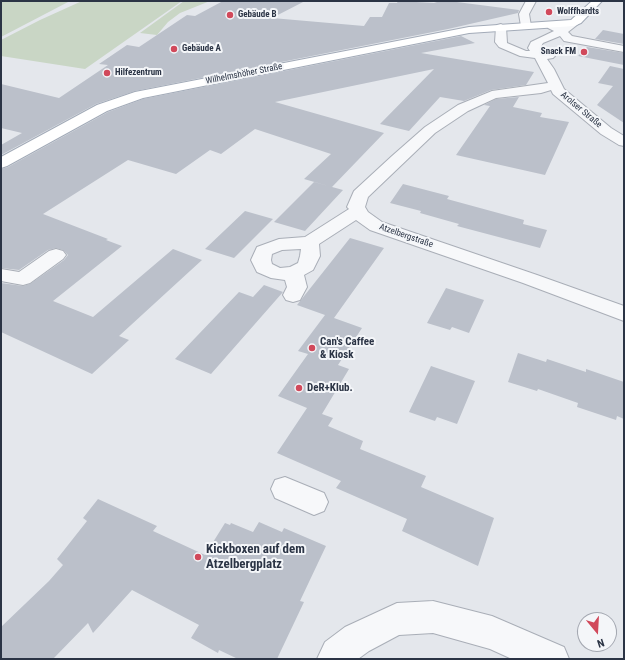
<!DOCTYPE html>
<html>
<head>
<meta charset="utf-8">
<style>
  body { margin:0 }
  #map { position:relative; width:625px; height:660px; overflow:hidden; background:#e4e7ec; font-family:"Roboto Condensed",sans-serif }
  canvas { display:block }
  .frame { position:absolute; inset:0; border:2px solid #2b3445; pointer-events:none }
  .north { position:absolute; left:577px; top:612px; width:40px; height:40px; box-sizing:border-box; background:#f4f6f9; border:1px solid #a4a8b1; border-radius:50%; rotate:162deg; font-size:11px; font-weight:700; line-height:16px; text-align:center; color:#2b3445 }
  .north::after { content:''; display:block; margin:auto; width:14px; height:18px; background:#d1495b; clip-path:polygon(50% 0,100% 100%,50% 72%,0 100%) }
</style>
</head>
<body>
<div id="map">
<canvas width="625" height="660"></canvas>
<div class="frame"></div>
<div class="north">N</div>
</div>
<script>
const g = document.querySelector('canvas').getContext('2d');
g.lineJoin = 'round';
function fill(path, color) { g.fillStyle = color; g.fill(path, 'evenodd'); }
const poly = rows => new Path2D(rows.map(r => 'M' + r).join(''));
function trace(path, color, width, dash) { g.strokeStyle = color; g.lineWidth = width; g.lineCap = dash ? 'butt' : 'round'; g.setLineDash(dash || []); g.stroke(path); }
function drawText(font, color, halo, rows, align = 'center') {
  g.font = font + ' "Roboto Condensed",sans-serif'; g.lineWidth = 4; g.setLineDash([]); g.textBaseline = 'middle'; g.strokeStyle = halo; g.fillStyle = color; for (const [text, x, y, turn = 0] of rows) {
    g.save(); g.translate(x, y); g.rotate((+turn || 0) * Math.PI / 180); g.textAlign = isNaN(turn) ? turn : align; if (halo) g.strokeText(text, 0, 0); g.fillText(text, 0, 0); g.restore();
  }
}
const green = poly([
  [1,1,70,1,1,37],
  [82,1,182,1,85,69,1,56,1,40,40,20],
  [184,1,210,1,180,13,168,22,157,35,140,33]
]);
const building = poly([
  [223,1,305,1,272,18,364,26,370,17,382,17,389,3,397,3,398,1,434,3,440,1,449,1,519,10,518,13,448,29,135,91,96,104,1,155,1,145,22,133,1,128,1,84,59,98,108,65,99,64,127,45,139,47,187,15,195,16],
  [603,30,624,34,624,44,595,39],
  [461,36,475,43,421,53,534,72,526,85,491,90,464,101,440,97,409,131,380,124,434,69,275,102,384,133,332,187,304,179,331,154,255,129,221,154,210,150,176,174,128,160,43,214,108,239,106,240,122,246,53,301,93,317,173,249,202,260,119,336,129,340,92,374,1,332,1,283,23,286,30,284,64,260,68,255,63,250,56,248,48,250,19,270,1,268,1,169,8,167,108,112,143,99],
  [587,47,624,53,624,65,578,56],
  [610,66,624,69,624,123,597,105,613,86,598,83],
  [519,97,513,107,542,113,540,117,569,122,545,175,456,155,490,106,484,105,496,99],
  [314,182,343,190,305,231,274,222],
  [403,184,449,196,447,199,524,220,523,224,547,230,540,248,457,226,459,224,420,213,421,211,390,203],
  [245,211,273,219,234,258,205,249],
  [350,238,384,248,334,318,362,328,338,365,349,369,322,414,333,418,328,426,363,441,360,449,426,476,421,487,494,518,478,566,402,531,407,519,336,488,341,481,277,453,307,408,278,396,308,354,298,351,325,315,297,305],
  [264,285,283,292,211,374,175,359,239,292,253,297],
  [446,288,484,300,469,333,452,327,450,330,427,323],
  [518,353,546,362,547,359,586,372,586,369,624,382,624,419,617,416,616,420,577,407,578,403,538,389,537,391,508,382],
  [431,366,475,381,457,424,437,417,435,421,409,412],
  [98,499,157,526,153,531,205,555,225,523,230,525,231,523,253,532,259,522,282,532,284,528,326,546,300,601,304,602,277,659,238,659,219,650,218,653,191,638,199,625,132,590,93,633,88,623,53,659,1,659,1,627,49,581,63,565,57,559,87,521,83,518]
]);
const minor = poly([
  [526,1,536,1,529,14,531,26,526,29,521,26,519,14,526,1],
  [577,18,582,21,568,32,572,36,624,46,624,52,564,41,560,36,543,43,540,48,542,52,553,54,555,56,553,58,547,59,554,69,564,89,611,128,624,136,624,146,619,145,601,134,553,94,551,90,541,93,496,98,468,111,435,133,368,197,365,207,368,212,382,222,537,275,624,306,624,321,523,283,370,230,356,220,319,244,320,256,313,270,304,275,307,287,300,300,293,302,286,300,283,295,287,287,285,280,271,278,257,272,251,260,257,247,279,239,305,237,349,209,347,207,354,191,392,156,425,127,458,105,492,91,548,83,535,58,520,56,499,47,495,42,496,27,497,25,501,24,506,27,507,43,526,51,530,51,528,48,531,42,554,31,548,28,547,26,548,24,552,23,562,26,577,18],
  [301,249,300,256,298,263,290,267,280,268,272,264,271,260,272,254,282,250,301,249],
  [56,249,63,251,66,255,63,259,30,283,23,285,1,281,1,269,19,272,49,251,56,249],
  [285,477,324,493,328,502,324,511,314,515,275,498,271,489,275,480,285,477],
  [433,601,492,616,564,647,569,659,512,659,490,649,433,633,399,635,369,651,358,659,317,659,325,642,345,627,397,603,433,601]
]);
const major = poly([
  [592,1,602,1,581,23,574,26,469,33,143,98,107,111,7,166,1,168,1,157,97,105,135,92,469,27,571,20,592,1]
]);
const markers = [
  [549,12,4,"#d1495b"],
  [230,15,4,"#d1495b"],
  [174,49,4,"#d1495b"],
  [584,52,4,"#d1495b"],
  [107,73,4,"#d1495b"],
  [312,348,4,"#d1495b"],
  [299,388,4,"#d1495b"],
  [198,557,4,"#d1495b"]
];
const farPoinames = [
  ["Wolffhardts",557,12],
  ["Gebäude B",238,15],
  ["Gebäude A",182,49],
  ["Snack FM",576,52,"right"],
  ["Hilfezentrum",115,73]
];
const farStreetnames = [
  ["Wilhelmshöher Straße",244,74,-11],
  ["Arolser Straße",581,110,40],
  ["Atzelbergstraße",406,236,19]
];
const poiNames = [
  ["Can's Caffee",320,342],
  ["& Kiosk",320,355],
  ["DeR+Klub.",307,388]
];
const nearPoinames = [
  ["Kickboxen auf dem",206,550],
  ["Atzelbergplatz",206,565]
];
fill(green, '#c9d6c5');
fill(building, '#bbc0ca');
trace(minor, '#a9aeb7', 2);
trace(major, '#a3abb8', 2);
fill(minor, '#f7f8fa');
fill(major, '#fff');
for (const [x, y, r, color] of markers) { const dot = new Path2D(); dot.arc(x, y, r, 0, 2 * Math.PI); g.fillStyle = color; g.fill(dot); trace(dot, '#f4f6f9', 1.5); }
drawText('bold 9px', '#2b3445', '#f4f6f9', farPoinames, 'left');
drawText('9px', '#2b3445', '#f4f6f9', farStreetnames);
drawText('bold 11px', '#2b3445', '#f4f6f9', poiNames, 'left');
drawText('bold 13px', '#2b3445', '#f4f6f9', nearPoinames, 'left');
</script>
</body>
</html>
